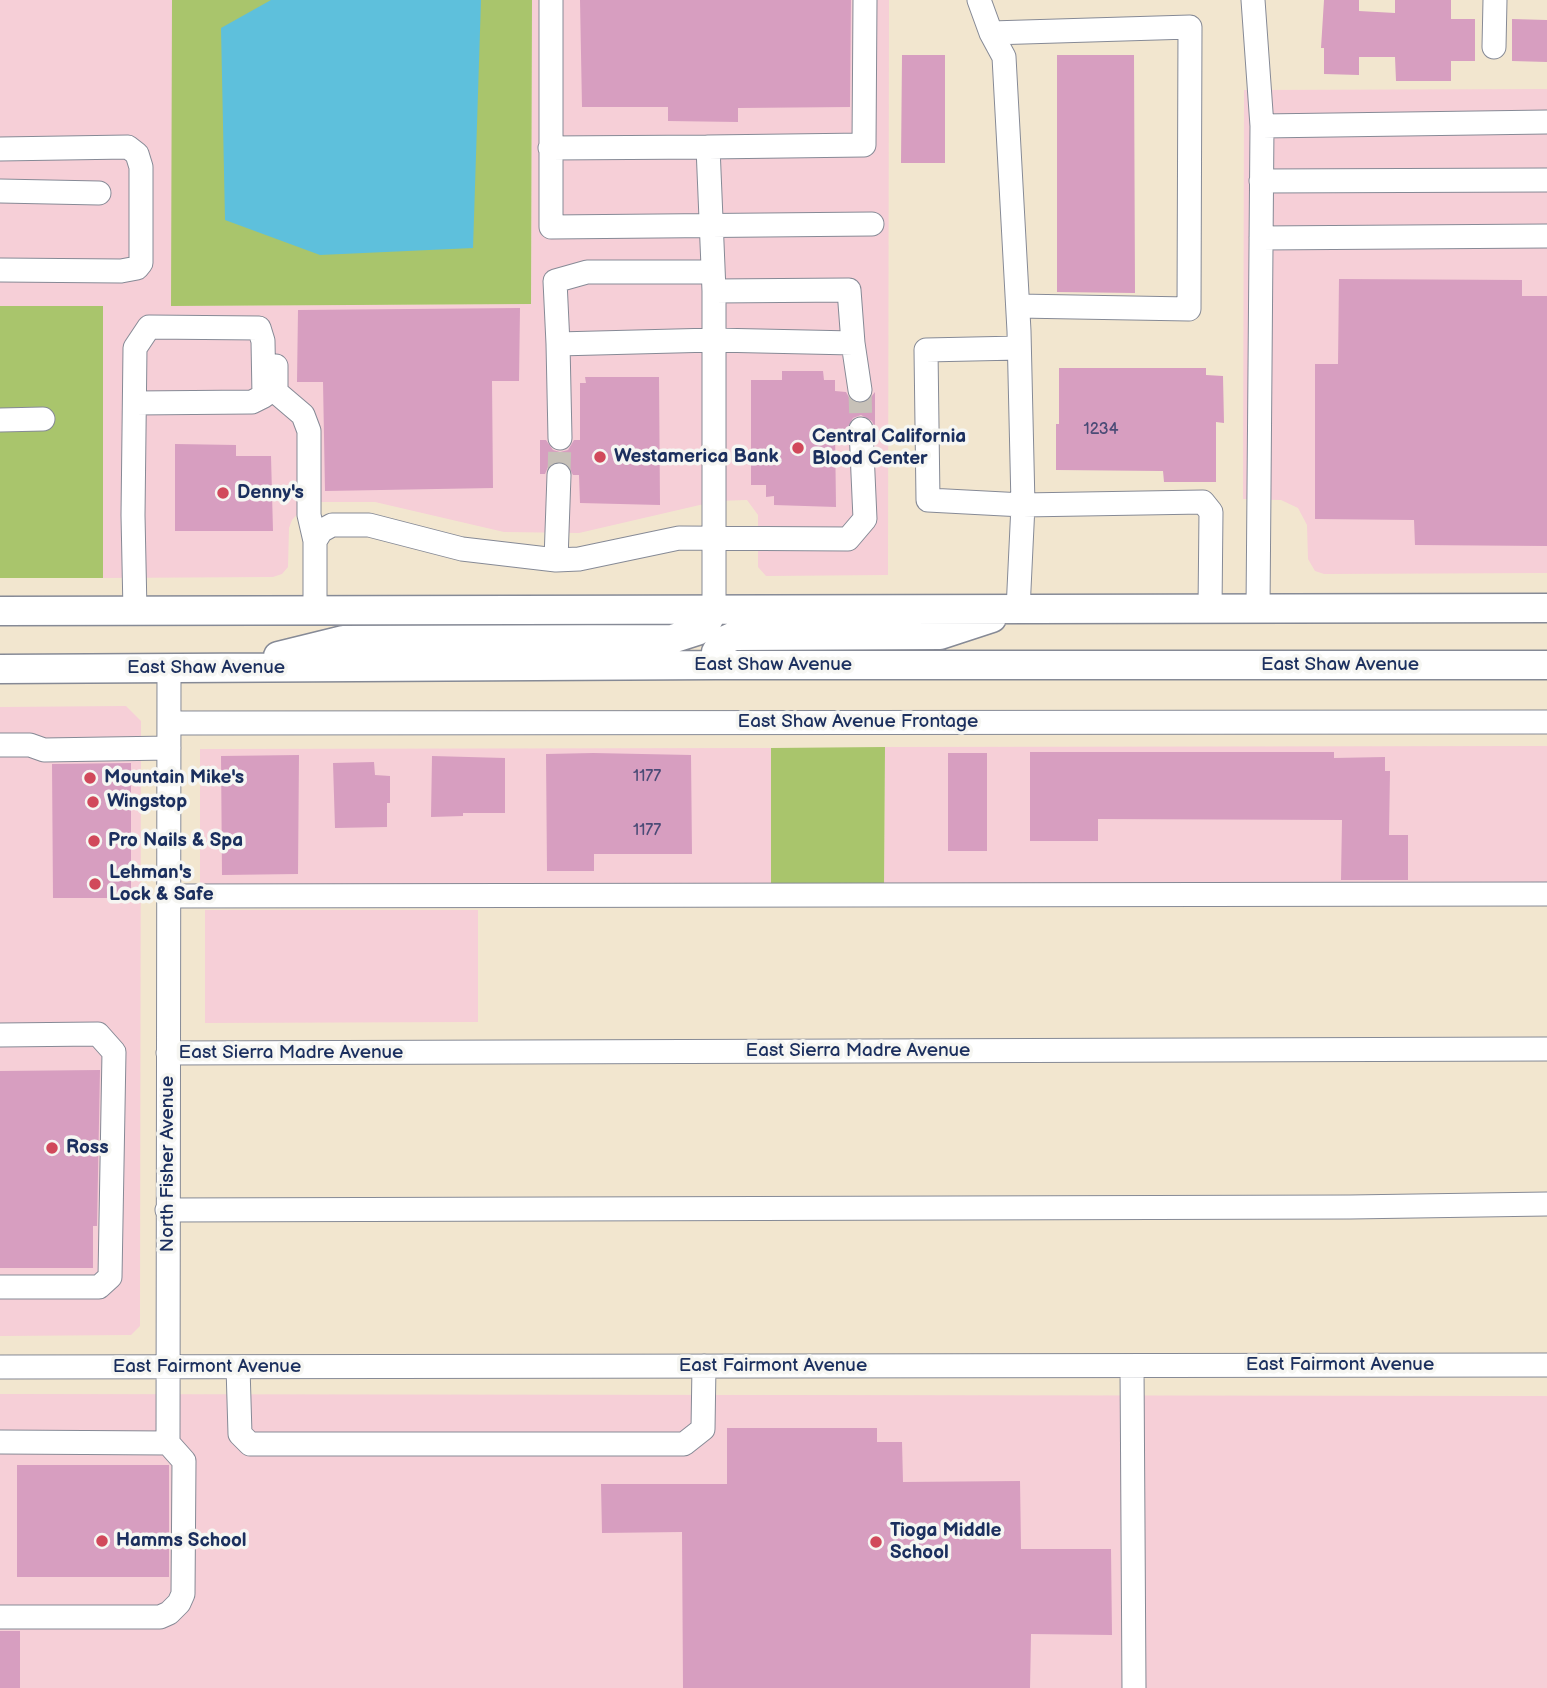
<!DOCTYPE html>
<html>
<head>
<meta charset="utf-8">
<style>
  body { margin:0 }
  canvas { display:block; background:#f2e6cf }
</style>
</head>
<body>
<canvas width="1547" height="1688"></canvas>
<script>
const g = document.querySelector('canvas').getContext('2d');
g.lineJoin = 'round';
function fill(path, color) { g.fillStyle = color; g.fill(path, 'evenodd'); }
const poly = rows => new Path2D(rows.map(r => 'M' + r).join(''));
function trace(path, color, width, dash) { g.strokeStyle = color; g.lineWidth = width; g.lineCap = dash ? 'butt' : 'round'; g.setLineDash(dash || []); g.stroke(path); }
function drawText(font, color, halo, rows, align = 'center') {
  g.font = font + ' "Balsamiq Sans",sans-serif'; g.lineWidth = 7; g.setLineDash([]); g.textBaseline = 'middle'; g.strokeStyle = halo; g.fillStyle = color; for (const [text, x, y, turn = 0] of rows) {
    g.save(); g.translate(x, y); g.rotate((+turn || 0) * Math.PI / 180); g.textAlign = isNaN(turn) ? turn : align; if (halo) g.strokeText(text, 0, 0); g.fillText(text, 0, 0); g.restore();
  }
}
const built = poly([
  [0,0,172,0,172,306,531,304,532,0,889,0,888,575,766,576,758,567,758,515,747,500,717,501,579,533,504,532,375,502,317,502,306,505,292,520,289,528,288,567,282,574,273,577,103,578,103,306,0,306],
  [1547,89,1547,573,1324,574,1315,571,1308,559,1307,525,1298,508,1281,500,1243,499,1244,90],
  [126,706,141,721,140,1326,131,1335,0,1336,0,707],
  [1547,746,1547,885,884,887,885,747],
  [771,748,771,887,200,889,200,749],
  [205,910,478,910,478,1022,205,1023],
  [0,1394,1547,1396,1547,1688,0,1688]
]);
const green = poly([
  [172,0,532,0,531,304,171,306],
  [0,306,103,306,103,578,0,578],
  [885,747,884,887,771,887,771,748]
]);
const water = poly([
  [271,0,481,0,473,248,320,255,225,220,221,28]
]);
const building = poly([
  [580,0,851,0,850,107,738,108,738,122,668,121,668,107,582,107],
  [1324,0,1359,0,1359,11,1395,13,1395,0,1451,0,1451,19,1475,19,1475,61,1451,61,1451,81,1396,81,1395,57,1359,57,1359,75,1324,74,1324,48,1321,48],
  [1512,19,1547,20,1547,62,1512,61],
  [902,55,945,55,945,163,901,163],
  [1057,55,1134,55,1135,293,1057,292],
  [1339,279,1522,280,1522,296,1547,296,1547,546,1415,545,1414,520,1315,519,1315,364,1338,364],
  [520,308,519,381,492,381,493,488,325,491,323,382,297,382,298,310],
  [1059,368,1206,368,1206,375,1223,376,1224,423,1216,422,1216,482,1164,482,1163,471,1056,470,1056,424,1059,424],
  [782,371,823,371,824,380,835,380,835,391,846,392,850,399,856,403,868,401,875,392,875,429,872,421,861,415,853,418,847,429,835,429,836,507,774,505,774,496,766,497,766,485,751,485,751,380,782,380],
  [585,377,659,377,660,505,580,503,579,475,573,475,567,464,560,461,553,462,548,467,545,474,540,474,540,440,546,440,553,450,560,452,568,450,574,440,580,440,580,383,586,383],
  [175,444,236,445,236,456,271,456,273,531,175,531],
  [1030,752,1334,752,1334,758,1385,757,1385,771,1390,771,1389,835,1408,835,1408,880,1341,880,1342,820,1098,819,1098,841,1030,841],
  [593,753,691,755,692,854,594,854,594,871,547,871,546,754],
  [948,753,987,753,987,851,948,851],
  [299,755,298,874,222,875,221,756],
  [432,756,505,758,505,813,463,813,463,816,431,817],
  [374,762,375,775,390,776,390,803,387,803,387,827,335,828,333,763],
  [131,763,131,898,53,898,52,764],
  [100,1070,97,1226,93,1226,93,1268,0,1268,0,1071],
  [727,1428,877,1428,877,1442,902,1442,903,1482,1020,1481,1021,1549,1111,1549,1112,1635,1031,1634,1030,1688,683,1688,682,1532,602,1533,601,1484,727,1484],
  [17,1465,169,1465,169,1577,17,1577],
  [0,1631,20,1631,20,1688,0,1688]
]);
const minorTunnel = poly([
  [860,390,861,429],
  [559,475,560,438]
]);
const minor = poly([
  [551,0,551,227,872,224],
  [979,0,991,33,1004,57,1019,331,1023,505,1018,610],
  [1253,0,1262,126,1258,609],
  [991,33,1190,27,1189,309,1018,306],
  [1494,47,1495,0],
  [1262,126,1547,122],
  [550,148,708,147],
  [0,149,128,147,137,154,141,167,141,263,137,268,121,271,0,270],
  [1261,181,1547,180],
  [0,191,99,193],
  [1261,238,1547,236],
  [713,272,587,272,555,281,558,344,714,340,853,343,849,290,714,291],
  [853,343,860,390],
  [558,344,560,438],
  [1019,348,926,350,928,500,1023,505,1203,502,1211,512,1210,609],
  [276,366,276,392,303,415,309,431,309,515,315,541],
  [135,403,252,402,264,396,263,341,259,328,149,327,135,348,133,515,135,611],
  [0,420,43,419],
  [556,560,559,475],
  [714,610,714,291,708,147,864,145,865,0],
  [315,611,315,541,321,531,332,525,369,525,462,549,556,560,579,559,679,538,848,539,865,519,861,429],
  [169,723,1547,722],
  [0,745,30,745,44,750,169,748],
  [168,896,1547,894],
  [0,1035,98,1034,114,1052,110,1277,99,1287,0,1287],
  [168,1053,1547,1049],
  [167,1210,1350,1207,1547,1204],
  [1132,1366,1134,1688],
  [0,1367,1547,1365],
  [238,1367,240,1434,250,1444,684,1444,703,1429,704,1366],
  [0,1442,168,1443,169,668],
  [0,1617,160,1617,169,1613,179,1603,183,1594,184,1461,168,1443]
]);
const major = poly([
  [0,611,1547,608],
  [278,656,343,640,672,639,697,631,705,625,714,610],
  [715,665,716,652,723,641,734,636,940,635,992,618],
  [0,669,715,665,1547,665]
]);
const markers = [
  [798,448,7,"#d1495b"],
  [600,457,7,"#d1495b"],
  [223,493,7,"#d1495b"],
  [90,778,7,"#d1495b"],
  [93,802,7,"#d1495b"],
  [94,841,7,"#d1495b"],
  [95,884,7,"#d1495b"],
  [52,1148,7,"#d1495b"],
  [102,1541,7,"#d1495b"],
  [876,1542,7,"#d1495b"]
];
const numberNames = [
  ["1234",1101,430],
  ["1177",647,777],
  ["1177",647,831]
];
const poiNames = [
  ["Central California",812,437],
  ["Blood Center",812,459],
  ["Westamerica Bank",614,457],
  ["Denny's",237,493],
  ["Mountain Mike's",104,778],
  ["Wingstop",107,802],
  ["Pro Nails & Spa",108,841],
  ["Lehman's",109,873],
  ["Lock & Safe",109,895],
  ["Ross",66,1148],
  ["Tioga Middle",890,1531],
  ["School",890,1553],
  ["Hamms School",116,1541]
];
const streetNames = [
  ["East Shaw Avenue",773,665],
  ["East Shaw Avenue",1340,665],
  ["East Shaw Avenue",206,668],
  ["East Shaw Avenue Frontage",858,722],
  ["East Sierra Madre Avenue",858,1051],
  ["East Sierra Madre Avenue",291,1053],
  ["North Fisher Avenue",168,1164,-90],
  ["East Fairmont Avenue",1340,1365],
  ["East Fairmont Avenue",773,1366],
  ["East Fairmont Avenue",207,1367]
];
fill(built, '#f6cfd7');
fill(green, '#a9c56c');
fill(water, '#5ec0dc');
fill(building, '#d79ec0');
trace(minorTunnel, '#c7c1b8', 23, [23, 11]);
trace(minor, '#868a96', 25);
trace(major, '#868a96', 31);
trace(minor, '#fff', 23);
trace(major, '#fff', 28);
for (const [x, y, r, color] of markers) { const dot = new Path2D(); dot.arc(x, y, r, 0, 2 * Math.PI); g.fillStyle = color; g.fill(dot); trace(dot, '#f6f6f2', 2.5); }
drawText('16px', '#4a4b76', null, numberNames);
drawText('bold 19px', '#1b2f5e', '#f6f6f2', poiNames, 'left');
drawText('19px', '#1b2f5e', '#f6f6f2', streetNames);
</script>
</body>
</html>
